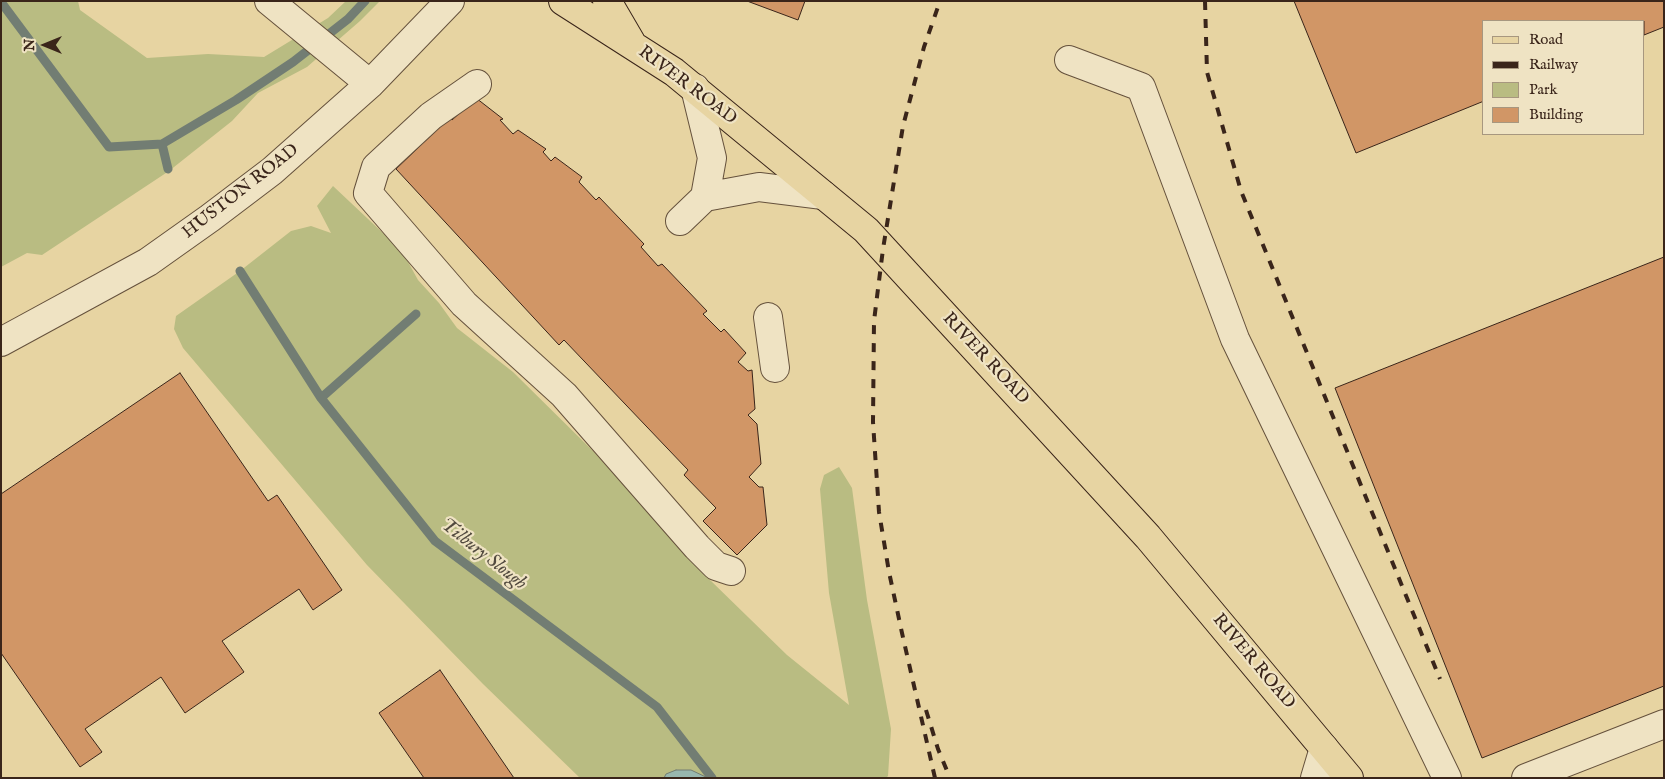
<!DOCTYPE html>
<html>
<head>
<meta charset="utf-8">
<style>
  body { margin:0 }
  #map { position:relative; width:1665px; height:779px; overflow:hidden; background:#e7d4a2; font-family:"IM FELL English",serif }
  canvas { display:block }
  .frame { position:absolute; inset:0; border:2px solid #3a251a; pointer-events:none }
  .legend { position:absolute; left:1482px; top:20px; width:162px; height:115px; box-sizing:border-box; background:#efe3c3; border:1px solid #a7977f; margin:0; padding:6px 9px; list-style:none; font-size:15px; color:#3a251a }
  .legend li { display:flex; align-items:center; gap:10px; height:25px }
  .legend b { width:25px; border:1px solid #a7977f }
  .north { position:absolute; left:20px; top:20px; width:50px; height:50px; -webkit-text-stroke:4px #efe3c3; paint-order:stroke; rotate:270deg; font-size:14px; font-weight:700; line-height:20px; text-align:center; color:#3a251a }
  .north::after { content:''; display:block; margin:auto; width:18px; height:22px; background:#3a251a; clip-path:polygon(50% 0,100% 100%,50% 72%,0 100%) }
</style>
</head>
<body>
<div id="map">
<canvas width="1665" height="779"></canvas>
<div class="frame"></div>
<ul class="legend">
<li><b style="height:6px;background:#e7d4a2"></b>Road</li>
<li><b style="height:6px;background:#3a251a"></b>Railway</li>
<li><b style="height:14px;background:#b9bc82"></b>Park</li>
<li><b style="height:14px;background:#d19666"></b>Building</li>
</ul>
<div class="north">N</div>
</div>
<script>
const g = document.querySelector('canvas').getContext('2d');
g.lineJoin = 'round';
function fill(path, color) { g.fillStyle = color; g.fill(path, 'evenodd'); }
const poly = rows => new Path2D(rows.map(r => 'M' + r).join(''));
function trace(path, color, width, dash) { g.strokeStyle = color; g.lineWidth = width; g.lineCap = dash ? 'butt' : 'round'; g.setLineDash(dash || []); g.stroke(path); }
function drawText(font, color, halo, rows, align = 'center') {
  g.font = font + ' "IM FELL English",serif'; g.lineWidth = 4.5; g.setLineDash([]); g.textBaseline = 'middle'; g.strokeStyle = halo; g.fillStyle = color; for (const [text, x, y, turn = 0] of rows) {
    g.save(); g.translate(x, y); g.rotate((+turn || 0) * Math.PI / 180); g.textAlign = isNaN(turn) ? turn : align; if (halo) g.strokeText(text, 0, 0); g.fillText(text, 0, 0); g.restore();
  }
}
const green = poly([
  [1,1,78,1,80,10,147,58,208,54,264,57,328,18,346,1,380,1,360,21,307,67,258,93,232,121,169,171,42,255,27,253,1,267],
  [333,186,402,251,418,280,439,303,457,328,513,372,592,450,709,579,787,655,849,705,829,593,820,489,824,475,839,467,852,488,867,600,891,729,888,776,886,778,580,778,483,684,367,565,183,348,174,329,176,316,240,271,291,231,311,226,331,233,317,206]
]);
const water = poly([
  [676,770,691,770,708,778,664,778,666,774,676,770]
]);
const stream = poly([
  [1,2,109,147,162,144,168,169],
  [162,144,236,100,293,62,348,19,365,1],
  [240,271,321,398,435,541,657,707,712,778],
  [321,398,416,314]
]);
const building = poly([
  [747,1,805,1,798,20,747,1],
  [1294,1,1664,1,1664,27,1644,35,1644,21,1484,21,1484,101,1356,153,1294,1],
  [476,98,503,119,500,120,513,134,518,130,546,149,543,152,551,161,555,157,582,177,579,182,596,200,599,197,644,244,641,247,658,266,662,264,707,311,703,314,721,332,724,329,746,353,738,362,748,371,752,370,755,409,748,415,757,424,761,464,749,477,759,487,763,487,767,525,737,555,703,521,716,508,684,475,688,470,564,340,559,345,396,169,450,117,452,120,476,98],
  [1664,257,1664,686,1482,758,1335,388,1664,257],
  [180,373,268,501,277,495,342,590,313,610,299,589,222,641,244,672,185,713,161,677,85,729,102,752,80,767,1,653,1,494,180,373],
  [440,670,514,778,424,778,379,713,440,670]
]);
const minor = poly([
  [269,1,370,84],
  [1069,60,1141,87,1235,339,1447,778],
  [477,84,431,116,376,167,368,193,464,304,564,395,697,547,716,566,731,571],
  [695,88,712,158,705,197],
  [680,221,705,197,759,187,823,195],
  [768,317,775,368],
  [1,342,148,262,210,218,272,171,370,84,450,1],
  [1315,778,1324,748],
  [1526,778,1664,724]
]);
const major = poly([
  [563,1,674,72,866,230,1148,537,1349,778],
  [607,1,631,42]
]);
const rail = poly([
  [1205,1,1207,72,1241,191,1440,679],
  [926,710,938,749,950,778],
  [935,778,902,633,889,572,879,512,873,422,874,321,883,249,903,126,924,47,940,1]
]);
const streetNames = [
  ["RIVER ROAD",687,86,37],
  ["HUSTON ROAD",241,192,-38],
  ["RIVER ROAD",985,359,47],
  ["RIVER ROAD",1253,662,50]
];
const waterNames = [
  ["Tilbury Slough",483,555,38]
];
fill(green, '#b9bc82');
fill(water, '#98b7ae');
trace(water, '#727d73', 1);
trace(stream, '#727d73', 9);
fill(building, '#d19666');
trace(building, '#3a251a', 1);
trace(minor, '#65513c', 30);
trace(major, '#3a251a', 30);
trace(minor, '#efe3c3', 28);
trace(major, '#e7d4a2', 28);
trace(rail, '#3a251a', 4, [9, 9]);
drawText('18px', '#3a251a', '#efe3c3', streetNames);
drawText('italic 19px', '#524a3f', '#efe3c3', waterNames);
</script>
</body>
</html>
